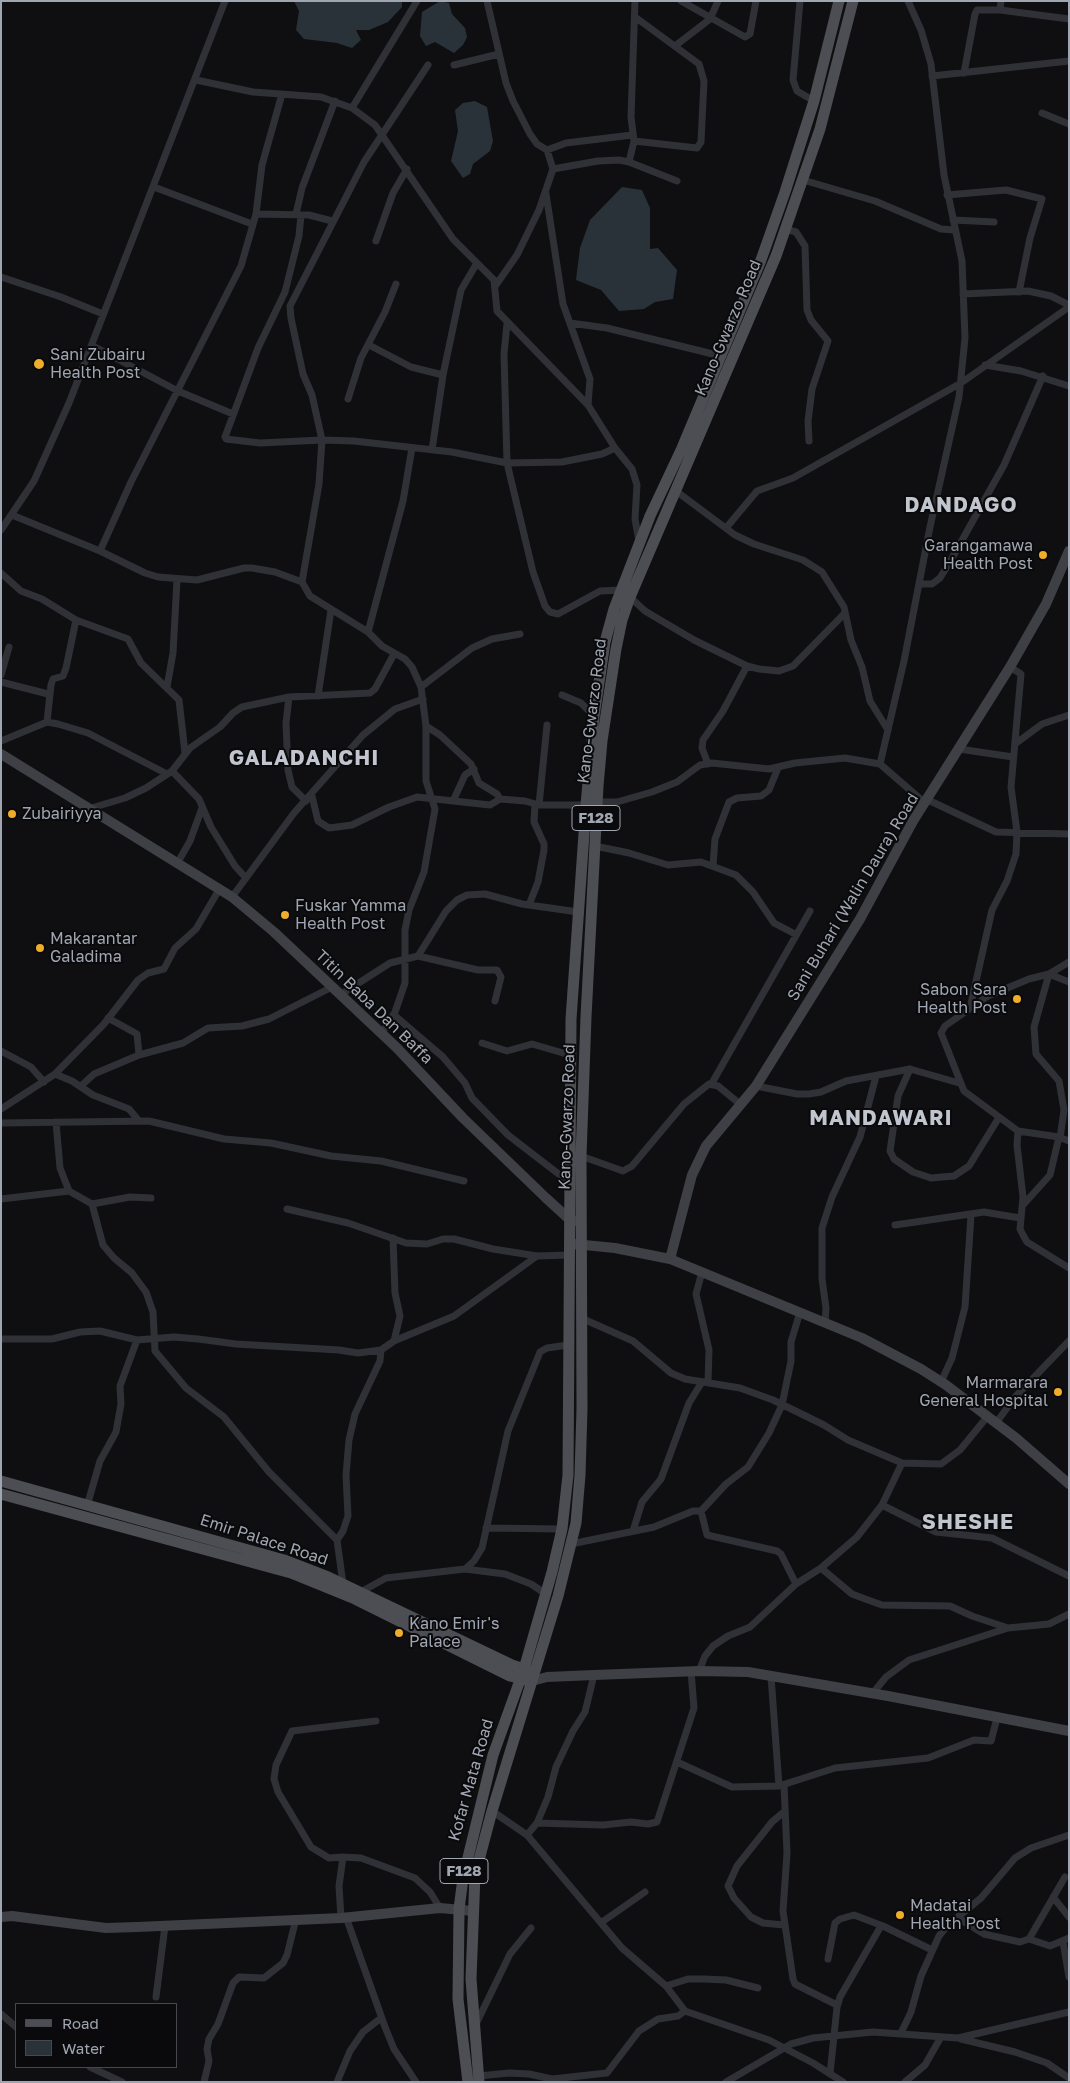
<!DOCTYPE html>
<html>
<head>
<meta charset="utf-8">
<style>
  body { margin:0 }
  #map { position:relative; width:1070px; height:2083px; overflow:hidden; background:#0f0f11; font-family:"Golos Text",sans-serif }
  canvas { display:block }
  .frame { position:absolute; inset:0; border:2px solid #a0a6b1; pointer-events:none }
  .legend { position:absolute; left:15px; top:2003px; width:162px; height:65px; box-sizing:border-box; background:#0a0a0c; border:1px solid #46484e; margin:0; padding:6px 9px; list-style:none; font-size:15px; color:#a0a6b1 }
  .legend li { display:flex; align-items:center; gap:10px; height:25px }
  .legend b { width:25px; border:1px solid #46484e }
</style>
</head>
<body>
<div id="map">
<canvas width="1070" height="2083"></canvas>
<div class="frame"></div>
<ul class="legend">
<li><b style="height:6px;background:#4c4e54"></b>Road</li>
<li><b style="height:14px;background:#293239"></b>Water</li>
</ul>
</div>
<script>
const g = document.querySelector('canvas').getContext('2d');
g.lineJoin = 'round';
function fill(path, color) { g.fillStyle = color; g.fill(path, 'evenodd'); }
const poly = rows => new Path2D(rows.map(r => 'M' + r).join(''));
function trace(path, color, width, dash) { g.strokeStyle = color; g.lineWidth = width; g.lineCap = dash ? 'butt' : 'round'; g.setLineDash(dash || []); g.stroke(path); }
function drawText(font, color, halo, rows, align = 'center') {
  g.font = font + ' "Golos Text",sans-serif'; g.lineWidth = 4; g.setLineDash([]); g.textBaseline = 'middle'; g.strokeStyle = halo; g.fillStyle = color; for (const [text, x, y, turn = 0] of rows) {
    g.save(); g.translate(x, y); g.rotate((+turn || 0) * Math.PI / 180); g.textAlign = isNaN(turn) ? turn : align; if (halo) g.strokeText(text, 0, 0); g.fillText(text, 0, 0); g.restore();
  }
}
const water = poly([
  [294,1,402,1,402,7,388,22,369,30,356,30,361,40,352,48,337,43,304,39,296,30,299,11],
  [440,1,449,3,452,14,465,28,467,37,463,45,454,53,435,42,426,46,420,36,422,12],
  [475,101,487,107,493,141,490,151,473,164,470,174,463,178,451,161,458,131,455,110,463,103],
  [622,187,642,190,650,208,650,249,658,248,677,270,673,299,655,302,644,309,619,311,601,290,576,280,580,248,590,220]
]);
const street = poly([
  [487,1,506,83,513,101,530,134,537,144,547,150,553,169,539,210,517,255,496,285],
  [681,1,745,37,750,34,756,1],
  [800,1,793,80,797,91,814,101],
  [1000,10,1001,1],
  [675,46,710,19,718,1],
  [454,65,499,54],
  [964,73,975,14,977,10,1000,10,1069,19],
  [932,76,1069,61],
  [196,80,253,92,321,97,352,108,375,125,453,239,494,280,497,311,588,405,615,448,632,469,637,485,635,519,639,541],
  [352,108,417,1],
  [1042,113,1069,124],
  [634,141,697,148,701,142,704,81,699,64,635,17],
  [547,150,566,143,632,135],
  [629,162,634,141,631,117,635,1],
  [553,169,598,161,619,160,629,162,677,181],
  [803,180,875,201,941,229,954,230],
  [154,187,252,224],
  [546,194,563,304,590,379,588,405],
  [947,195,1006,190,1042,199,1030,238,1019,292],
  [256,214,309,215,332,221],
  [296,214,302,188,335,101],
  [301,215,299,236,285,292,258,348,225,437,226,439,260,443,322,440,354,441,452,452,507,463,562,462,602,454,615,448],
  [953,220,994,222],
  [785,229,796,232,805,246,807,310,811,320,828,341,812,389,808,421,809,441],
  [376,241,393,193,407,169],
  [1,277,61,297,103,314],
  [963,294,1028,291,1051,296,1069,305],
  [570,323,607,328,721,356],
  [507,324,504,354,507,463,533,572,545,606,550,612,558,614,600,591,621,590],
  [369,345,411,367,443,375],
  [93,346,178,391,233,414],
  [985,365,1021,371,1069,386],
  [348,399,361,358,385,312,396,284],
  [432,450,443,375,461,290,477,263],
  [676,491,735,535,754,544,803,560,822,572,844,607,851,640,862,667,870,701,888,730],
  [12,515,100,551,145,573,158,577,197,580,244,568,252,568,275,572,302,582,310,596,368,632,382,646,405,659,412,667,421,687,426,726,426,781,435,809,424,872,409,910,405,930,405,983,395,1012,382,1033],
  [726,528,757,491,793,478,961,383,1069,307],
  [1,530,34,481,69,403,225,1],
  [100,551,131,482,241,266,256,214,262,165,282,94],
  [1,573,21,591,42,599,76,620,128,639,141,663,179,700,185,753],
  [302,582,319,484,322,440,312,395,303,374,291,318,290,306,364,162,428,65],
  [919,584,932,584,940,578,951,560,1004,465,1043,376],
  [630,597,645,611,694,640,747,666,759,669,779,671,793,666,845,613],
  [368,632,403,501,412,448],
  [1,675,9,647],
  [1,682,48,694],
  [167,687,173,653,177,580],
  [421,687,472,648,492,639,520,634],
  [562,695,581,703,594,716],
  [318,696,331,610],
  [289,697,286,723,288,770,292,787,306,801],
  [47,722,51,685,53,679,63,676,66,668,76,620],
  [426,726,440,735,471,764,479,783,497,794,500,799],
  [1,741,47,722,58,724,88,733,167,774],
  [1015,744,1042,724,1069,715],
  [959,749,1013,757],
  [708,764,702,748,703,740,723,711,747,666],
  [880,764,904,661,930,527,959,397,965,338,962,261,944,175,931,64,921,30,908,1],
  [172,771,199,799,211,827,235,866,245,877],
  [312,796,318,821,329,828,352,825,389,807,417,797,490,805,500,799,525,801,539,805,586,805],
  [928,800,996,832,1069,834],
  [453,801,465,775,474,769],
  [597,802,617,802,652,792,677,782,700,765,712,763,769,769,795,763,845,758,880,764,925,803],
  [539,805,547,725],
  [88,809,125,798,146,788,172,771,190,748,220,727,233,713,242,707,289,697,370,693,375,689,394,654],
  [595,846,629,853,668,865,701,862,736,875,753,892,774,923,795,934],
  [178,862,190,841,202,808],
  [713,866,715,839,729,802,737,798,761,796,769,790,778,768],
  [232,897,294,813,363,735,395,709,423,699],
  [529,905,538,882,544,850,544,844,534,822,535,804],
  [418,956,446,911,457,900,467,895,485,894,522,904,578,912],
  [1069,962,1049,974,1029,979,988,996,945,1026,941,1033,964,1091,1018,1131,1059,1137,1069,1141],
  [340,995,390,963,418,956,478,970,497,970,501,977,495,1001],
  [970,1008,992,910,1007,881,1016,854,1017,832,1011,787,1021,674,1010,667],
  [394,1015,443,1057,465,1083,472,1098,508,1135,569,1182],
  [108,1018,137,1034,139,1055],
  [482,1043,507,1051,532,1044,570,1055],
  [1,1051,31,1067,44,1082],
  [910,1069,898,1096,890,1151,894,1159,913,1172,931,1178,954,1176,969,1166,998,1119],
  [55,1074,72,1081,93,1095,129,1109,139,1121],
  [712,1083,810,911],
  [81,1086,94,1074,139,1055,183,1043,208,1028,242,1026,269,1019,332,987],
  [756,1086,797,1094,809,1094,821,1092,846,1081,910,1069,959,1083],
  [1,1109,55,1074,104,1024,138,980,148,973,164,969,175,948,196,929,220,888],
  [56,1122,60,1168,69,1191,92,1204,130,1197,151,1198],
  [1,1123,149,1121,224,1139,271,1143,331,1156,381,1161,464,1181],
  [1018,1131,1017,1145,1023,1197,1020,1229,1023,1235,1027,1242,1069,1268],
  [1060,1138,1064,1110,1059,1081,1036,1054,1034,1027,1049,974,1069,982],
  [581,1156,623,1171,632,1166,684,1104,709,1084,718,1086,740,1104],
  [1,1199,69,1191],
  [92,1204,103,1245,114,1258,132,1273,146,1292,153,1312,155,1351,186,1388,224,1417,269,1472,337,1540,343,1584],
  [1023,1205,1050,1175,1059,1137],
  [287,1209,348,1223,406,1243,427,1244,443,1239,454,1239,493,1249,537,1256,569,1255],
  [895,1225,984,1212,1020,1218],
  [393,1238,395,1293,400,1316,394,1341],
  [702,1272,696,1294,709,1350,708,1383],
  [581,1318,633,1341,671,1373,685,1379,740,1388,773,1400,824,1425,848,1440,902,1463],
  [825,1323,826,1308,822,1279,822,1228,832,1197,860,1137,876,1076],
  [1,1339,52,1339,80,1332,100,1331,137,1340,174,1337,198,1339,236,1344,339,1350,358,1353,381,1350,394,1341,454,1316,537,1256],
  [941,1382,952,1358,965,1307,971,1215],
  [996,1423,1016,1396,1069,1341],
  [882,1505,936,1532,992,1538,1069,1576],
  [87,1506,100,1461,116,1432,121,1404,120,1386,137,1340],
  [701,1511,707,1535,777,1551,781,1554,796,1584],
  [486,1528,562,1529],
  [633,1531,642,1502,661,1479,689,1403,702,1382],
  [337,1540,343,1531,348,1516,346,1475,349,1440,355,1414,380,1361,381,1350],
  [571,1544,654,1527,693,1511,701,1511,726,1484,748,1467,769,1433,782,1405,791,1361,791,1342,800,1312],
  [821,1568,852,1594,868,1600,882,1605,950,1606,972,1616,1008,1628],
  [465,1569,505,1574,531,1584,546,1594],
  [357,1594,386,1578,465,1569,474,1561,482,1548,508,1431,540,1352,547,1348,568,1345],
  [699,1671,705,1656,713,1646,728,1636,750,1627,796,1584,821,1568,857,1537,882,1505,902,1463,941,1464,960,1450,987,1417],
  [771,1676,779,1786],
  [872,1694,886,1677,909,1660,1008,1628,1049,1624,1069,1614],
  [677,1762,732,1787,779,1786,835,1768,928,1758,974,1740,991,1741,997,1718],
  [784,1785,787,1853,783,1911,793,1979,795,1984,837,2005],
  [492,1811,527,1835,622,1948,666,1986,685,2011,769,2040,813,2063,843,2082],
  [537,1823,603,1825,631,1822,648,1824,657,1822,694,1708,691,1671],
  [527,1835,537,1823,548,1797,556,1767,573,1731,585,1712,594,1675],
  [343,1857,329,1858,311,1847,278,1792,274,1779,276,1765,292,1731,376,1721],
  [1053,1897,1069,1917],
  [346,1917,385,2027,394,2049,416,2082],
  [341,1918,339,1886,343,1857,361,1858,415,1878,430,1892,440,1908],
  [958,1918,984,1934,1020,1942,1029,1939,1050,1946,1069,1938],
  [602,1922,645,1892],
  [784,1925,763,1923,751,1917,734,1898,728,1886,737,1866,772,1822,785,1811],
  [1029,1939,1065,1877],
  [1063,1942,1069,1977],
  [828,1959,835,1923,840,1919,854,1915,883,1926,932,1950],
  [666,1986,688,1979,704,1979,726,1980,758,1988],
  [156,1997,165,1926],
  [1,2014,16,2027],
  [476,2024,510,1954,531,1928],
  [901,2033,911,2012,921,1976,939,1936,947,1926,981,1898,1015,1858,1031,1848,1069,1835],
  [961,2039,1015,2052,1047,2063,1069,2078],
  [90,2067,122,2082],
  [830,2074,837,2007,840,1997,881,1926],
  [479,2076,509,2073,529,2074,552,2079,607,2073,639,2031,658,2019,678,2016,685,2011],
  [204,2082,209,2061,207,2049,209,2039,218,2024,233,1983,239,1977,264,1978,283,1963,287,1955,296,1919],
  [337,2082,350,2051,363,2032,381,2018],
  [726,2082,791,2044,813,2038,873,2032,958,2038,1069,2012],
  [905,2082,925,2065,941,2037]
]);
const secondary = poly([
  [1,754,232,897,274,932,397,1048,463,1118,546,1198,569,1219,575,1221],
  [574,1244,615,1248,670,1259,862,1338,921,1369,946,1385,1016,1438,1069,1484],
  [670,1259,692,1175,706,1146,756,1086,860,919,913,821,1010,667,1046,604,1069,551],
  [532,1681,547,1677,594,1675,699,1671,748,1672,888,1696,1069,1731],
  [1,1917,12,1916,106,1928,137,1927,341,1918,440,1908,473,1911]
]);
const primary = poly([
  [1,1481,284,1560,328,1577,512,1665,530,1671],
  [1,1494,291,1573,355,1599,510,1676,525,1680],
  [468,2082,458,1999,459,1909,463,1878,493,1755,524,1669,552,1572,562,1529,568,1475,571,1019,586,805,594,716,605,642,614,609,650,516,682,448,761,260,785,192,814,101,839,1],
  [479,2082,471,1979,475,1875,492,1811,558,1596,576,1523,580,1475,582,1409,581,1156,586,1017,598,786,602,741,616,649,622,620,630,597,776,256,820,129,853,1]
]);
const markers = [
  [39,364,6,"#efad29"],
  [1043,555,5,"#efad29"],
  [12,814,5,"#efad29"],
  [285,915,5,"#efad29"],
  [40,948,5,"#efad29"],
  [1017,999,5,"#efad29"],
  [1058,1392,5,"#efad29"],
  [399,1633,5,"#efad29"],
  [900,1915,5,"#efad29"]
];
const shields = [
  [596,818,48],
  [464,1871,48]
];
const shieldNames = [
  ["F128",596,818],
  ["F128",464,1871]
];
const streetNames = [
  ["Kano-Gwarzo Road",728,328,-67],
  ["Kano-Gwarzo Road",592,711,-83],
  ["Sani Buhari (Walin Daura) Road",853,897,-59],
  ["Titin Baba Dan Baffa",374,1007,44],
  ["Kano-Gwarzo Road",567,1117,-88],
  ["Emir Palace Road",264,1540,18],
  ["Kofar Mata Road",471,1780,-74]
];
const poiNames = [
  ["Sani Zubairu",50,355],
  ["Health Post",50,373],
  ["Garangamawa",1033,546,"right"],
  ["Health Post",1033,564,"right"],
  ["Zubairiyya",22,814],
  ["Fuskar Yamma",295,906],
  ["Health Post",295,924],
  ["Makarantar",50,939],
  ["Galadima",50,957],
  ["Sabon Sara",1007,990,"right"],
  ["Health Post",1007,1008,"right"],
  ["Marmarara",1048,1383,"right"],
  ["General Hospital",1048,1401,"right"],
  ["Kano Emir's",409,1624],
  ["Palace",409,1642],
  ["Madatai",910,1906],
  ["Health Post",910,1924]
];
const districtNames = [
  ["DANDAGO",961,505],
  ["GALADANCHI",304,758],
  ["MANDAWARI",881,1118],
  ["SHESHE",968,1522]
];
fill(water, '#293239');
trace(street, '#303136', 7);
trace(secondary, '#3e4045', 10);
trace(primary, '#4c4e54', 11);
for (const [x, y, r, color] of markers) { const dot = new Path2D(); dot.arc(x, y, r, 0, 2 * Math.PI); g.fillStyle = color; g.fill(dot); trace(dot, '#0a0a0c', 2); }
for (const [x, y, w] of shields) { const box = new Path2D(); box.roundRect(x - w / 2, y - 12.5, w, 25, 4); g.fillStyle = '#0a0a0c'; g.fill(box); trace(box, '#a0a6b1', 1); }
drawText('bold 15px', '#a0a6b1', null, shieldNames);
drawText('16px', '#a0a6b1', '#0a0a0c', streetNames);
drawText('16px', '#a0a6b1', '#0a0a0c', poiNames, 'left');
g.letterSpacing = '1px';
drawText('bold 21px', '#c1c5ce', '#0a0a0c', districtNames);
g.letterSpacing = '0px';
</script>
</body>
</html>
